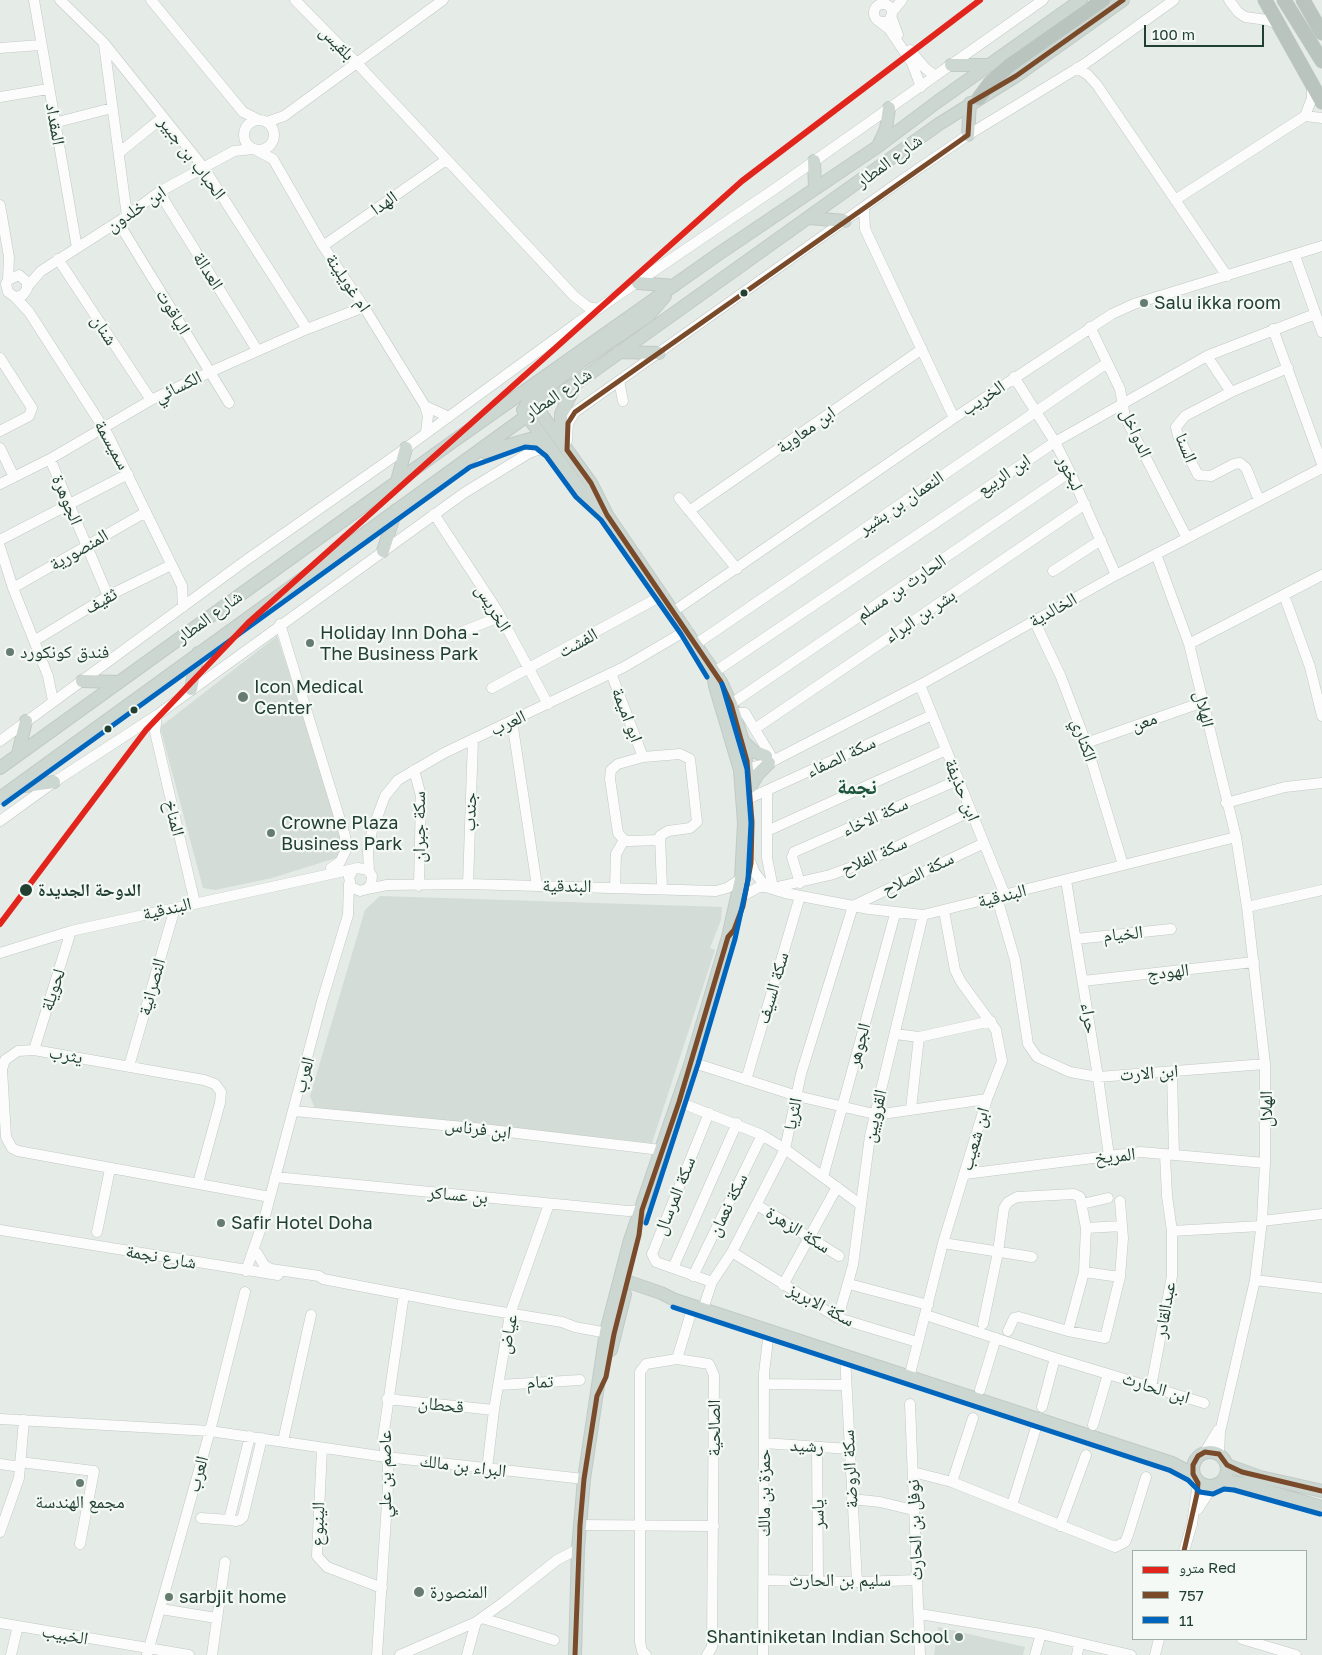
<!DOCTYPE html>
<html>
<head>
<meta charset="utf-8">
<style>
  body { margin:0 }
  #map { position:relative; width:1322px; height:1655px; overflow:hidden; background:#e5ebe7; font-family:"Golos Text","Noto Naskh Arabic",sans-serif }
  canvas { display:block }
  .legend { position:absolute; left:1132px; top:1550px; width:175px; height:90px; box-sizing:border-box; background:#f4f9f5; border:1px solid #a0afa7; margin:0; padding:6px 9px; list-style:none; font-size:15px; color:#214031 }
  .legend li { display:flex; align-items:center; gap:10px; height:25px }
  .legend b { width:25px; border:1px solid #a0afa7 }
  .scale { position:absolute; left:1144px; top:25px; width:120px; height:22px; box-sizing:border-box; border:2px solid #214031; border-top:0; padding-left:6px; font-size:15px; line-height:18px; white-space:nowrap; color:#214031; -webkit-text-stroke:4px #f4f9f5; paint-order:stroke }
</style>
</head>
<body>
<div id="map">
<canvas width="1322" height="1655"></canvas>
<ul class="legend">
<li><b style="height:6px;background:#e2251c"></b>مترو Red</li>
<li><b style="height:6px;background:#7a4b2a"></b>757</li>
<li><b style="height:6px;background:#0065bd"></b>11</li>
</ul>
<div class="scale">100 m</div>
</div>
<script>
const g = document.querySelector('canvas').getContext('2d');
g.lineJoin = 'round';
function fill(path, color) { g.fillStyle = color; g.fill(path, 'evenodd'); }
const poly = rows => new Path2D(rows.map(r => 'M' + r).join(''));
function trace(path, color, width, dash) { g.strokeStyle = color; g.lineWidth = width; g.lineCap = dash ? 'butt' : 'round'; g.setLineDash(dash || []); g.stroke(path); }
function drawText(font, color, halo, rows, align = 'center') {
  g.font = font + ' "Golos Text","Noto Naskh Arabic",sans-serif'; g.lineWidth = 4.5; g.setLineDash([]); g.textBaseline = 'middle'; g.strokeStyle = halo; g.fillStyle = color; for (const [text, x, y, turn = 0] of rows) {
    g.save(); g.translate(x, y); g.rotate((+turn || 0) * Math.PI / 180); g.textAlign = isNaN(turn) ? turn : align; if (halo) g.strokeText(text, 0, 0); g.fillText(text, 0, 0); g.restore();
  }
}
const built = poly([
  [277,636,344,839,339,857,272,878,215,890,203,888,160,727],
  [380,896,722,907,721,920,710,948,715,950,652,1143,315,1109,310,1096,365,910],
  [938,1627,1025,1647,1023,1655,934,1655]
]);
const minor = poly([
  [34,0,77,248],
  [60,0,104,43,204,168,307,329],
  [151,0,243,112,259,120],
  [295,0,353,59,574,296,588,307,599,309],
  [1229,0,1238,12,1245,17,1267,20,1279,25],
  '874 13a9 9 0 1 1 18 0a9 9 0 1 1-18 0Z',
  [892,12,902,0],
  [891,16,898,35],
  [880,22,889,29,912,63,921,87],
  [104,44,127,216],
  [0,48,40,45],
  [910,50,925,68,935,76],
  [1077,68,1088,75,1097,85,1227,276],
  [0,97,48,89],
  [1305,116,1322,118],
  '244 135a15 15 0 1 1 30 0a15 15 0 1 1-30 0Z',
  [267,122,284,116,443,0],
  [54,123,112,108],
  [256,150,273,159,323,246,364,307,425,406,428,416,426,432],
  [120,152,162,118],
  [159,192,257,350],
  [1175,200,1305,116,1312,98,1312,85],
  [0,205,9,257,8,280],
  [864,208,865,229,954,418],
  [118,222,229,403],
  [323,246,446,160],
  [1295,256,1322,332],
  [58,259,151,400],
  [28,286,41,271,127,216,159,192,234,151,253,149],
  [15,297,23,295,27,289,27,282,19,275,8,280,6,284,8,292,15,297,29,312,108,435,182,586,183,607],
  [1090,327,1120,389,1125,417,1187,538],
  [1273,329,1322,464],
  [1207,356,1231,392],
  [0,358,32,408,29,416,0,431],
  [1014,377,1055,442,1070,472,1116,575],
  [619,381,623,401],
  [425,406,449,417],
  [567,441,568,423,575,412,899,182,968,135,1086,63,1174,0],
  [0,448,14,477],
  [50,459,108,596],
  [0,484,50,459,151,400,210,372,307,329,364,307],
  [679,498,737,569],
  [1259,500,1246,468,1240,463,1234,464,1211,476,1198,475,1178,436,1176,427,1185,416,1231,392,1288,368],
  [689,511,922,349],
  [434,514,497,610,548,704],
  [0,540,128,474],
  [0,547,13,588,48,676,53,701],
  [1156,554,1189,644,1236,837,1247,907,1265,1064,1265,1163,1262,1221,1255,1280,1220,1432,1219,1454],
  [1053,571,1101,540],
  [13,588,146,512],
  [1284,595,1310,667,1322,716],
  [674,611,954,418,1112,314,1134,304,1322,246],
  [1034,620,1061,677,1086,743,1123,865],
  [280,624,345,836,345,852,340,862,331,868],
  [449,637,499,617],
  [34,641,108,596,171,565],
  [696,644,1107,363],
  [1189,644,1322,575],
  [611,673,643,757,680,754,690,759,697,822,690,828,668,831,660,836,662,888],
  [713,673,1055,442,1207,356,1315,314],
  [920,685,1005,895],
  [492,688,663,595],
  [731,704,1070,472],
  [734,713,745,713,771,756],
  [157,715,155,732,195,903],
  [512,721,537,886],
  [756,728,1085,504],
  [0,741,245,561,406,448,577,323,776,188,1043,0],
  [1086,743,1203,702],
  [643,757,618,764,611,770,610,779,618,833,624,840,629,841,659,840],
  [414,770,421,796,419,886],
  [741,770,769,763,920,685,1116,575,1322,468],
  [767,791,767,858,773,888,830,875,863,863,971,811],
  [750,798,932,715],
  [1226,803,1285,787,1322,783],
  [0,821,54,782,157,715,464,493,529,453,537,450,551,451],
  [767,831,946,750],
  [751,863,755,873,766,887],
  [369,872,368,851,372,831,385,796,398,780,444,753,624,667,687,630],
  [1066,880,1098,1077,1109,1156],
  [800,883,792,857,794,852,958,780],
  [468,884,473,739],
  [615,887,616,854,624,840],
  [367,889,387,885,468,884,716,891,727,888,741,879],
  [746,894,759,887,766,887,785,893,869,909,923,915,1236,837],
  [997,898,1015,960,1028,1044,1037,1057,1070,1072,1098,1077,1265,1064],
  [1247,907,1322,890],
  [1076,939,1171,929],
  [0,953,71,931,358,868,368,870,372,876,371,884,367,889,360,891,351,887,349,877,353,870],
  [1083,981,1254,962],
  [895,1034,919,1037,991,1021],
  [34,1050,71,931],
  [691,1062,797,1096,870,1113,882,1114,987,1099],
  [129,1066,175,908],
  [1172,1072,1174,1155],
  [746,1080,800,896],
  [679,1102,762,1135,785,1149,861,1205],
  [911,1109,919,1037],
  [294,1111,474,1128,661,1150],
  [709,1113,652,1254,656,1262,712,1282],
  [965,1174,1141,1152,1265,1163],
  [275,1177,628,1211,642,1210],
  [823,1177,895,914],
  [198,1183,220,1103,221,1092,215,1084,204,1080,34,1050,18,1051,5,1060,2,1069,6,1137,12,1148,18,1151,270,1197],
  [1082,1204,1108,1198],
  [757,1205,839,1256],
  [1262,1221,1322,1214],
  [1086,1228,1122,1226],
  [0,1230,278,1275],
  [1172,1231,1261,1226],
  [97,1232,110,1169],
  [943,1243,1032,1257],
  [732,1252,838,1318,917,1342],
  [257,1253,264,1265,271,1269,319,1276,323,1279,459,1305,562,1322,575,1327,613,1334],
  [673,1268,737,1123],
  [246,1271,265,1216,322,1001,348,915,349,884],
  [1084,1272,1120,1277],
  [693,1276,762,1135],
  [1255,1280,1322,1288],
  [849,1284,928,1305],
  [783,1285,837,1187],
  [703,1309,712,1282,732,1252,785,1149,801,1074,853,906,984,843],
  [926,1315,1055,1358,1204,1403],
  [838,1318,853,1265,870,1136,923,915],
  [983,1324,998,1252,1004,1208,1008,1202,1017,1197,1074,1194,1080,1197,1086,1228,1084,1272,1068,1331],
  [1008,1331,1014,1318,1019,1317,1068,1331,1105,1338,1120,1277,1123,1238,1120,1201],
  [845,1356,857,1582],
  [677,1359,693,1306],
  [909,1378,943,1243,987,1099,1002,1061,996,1030,961,982,955,970,944,911],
  [764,1384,845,1385],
  [499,1385,580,1380],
  [1151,1387,1172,1276,1172,1231,1167,1196,1165,1155],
  [980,1390,996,1338],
  [387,1399,494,1410],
  [910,1404,920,1655],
  [1042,1407,1055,1358],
  [0,1419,210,1431,386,1457,584,1479],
  [1093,1425,1108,1374],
  [250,1436,230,1516,230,1520,236,1521,240,1520,243,1517,262,1438],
  [283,1441,311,1315],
  [764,1443,849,1449],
  [817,1447,818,1581],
  [322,1448,317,1556,327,1567,382,1588],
  [1205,1452,1218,1430],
  [20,1462,94,1471,80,1544],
  [0,1464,14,1466],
  [487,1469,494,1410,510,1314,549,1204],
  [913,1472,952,1482,1115,1547,1125,1542,1128,1535,1146,1477],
  [952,1482,973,1418],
  [852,1499,880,1502,913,1510],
  [1012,1505,1039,1418],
  [1198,1509,1212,1487],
  [201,1518,230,1520],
  [580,1525,714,1526],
  [1060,1526,1086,1455],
  [0,1532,19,1478,24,1420],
  [1184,1551,1192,1524,1198,1483],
  [764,1580,857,1582,917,1580],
  [161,1609,216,1618],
  [920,1614,1041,1634,1131,1655],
  [482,1618,554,1640],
  [0,1623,189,1655],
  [1242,1639,1296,1655],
  [11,1655,18,1626],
  [147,1655,210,1431,245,1292],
  [212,1655,225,1562],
  [377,1655,388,1487,388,1467,383,1438,404,1294],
  [400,1655,476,1622,504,1602,557,1560,578,1549],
  [467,1655,476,1622],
  [646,1655,642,1651,640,1642,640,1372,646,1364,677,1359,709,1364,714,1375,712,1647,707,1655],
  [763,1655,764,1373,769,1331],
  [1035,1655,1041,1634],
  [1077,1655,1079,1644],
  [1155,1655,1159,1639]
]);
const major = poly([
  [951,65,989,65],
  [968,135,970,103],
  [879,144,886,129,889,108],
  [814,161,815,189],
  [809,218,845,221],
  [638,283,674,286],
  [618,352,659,353],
  [525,391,591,483,607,515,721,682,731,704,743,741,749,782],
  [526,405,529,401,582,361,648,316,665,296],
  [523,410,582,492,601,510],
  [564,443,561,430,561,414,575,386],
  [485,452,530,439,539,441,547,448],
  [397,481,406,448],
  [383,551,396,510],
  [82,681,119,682],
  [191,689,198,653],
  [743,741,753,751,766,756],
  [18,754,26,721],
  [0,768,448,445,717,255,877,147,937,102,1081,0],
  [17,787,54,782],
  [750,787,758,774,769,763],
  [0,798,528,415,578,382,939,124,1016,76,1123,0],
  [620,1279,661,1293,675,1300,1172,1463,1193,1474],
  [611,1350,625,1294],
  '1193 1469a17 17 0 1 1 34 0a17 17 0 1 1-34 0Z',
  [1227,1465,1260,1477,1322,1491],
  [1223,1481,1243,1484,1322,1507],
  [575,1655,578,1549,584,1479,606,1332,630,1240,691,1062,728,937,741,879,744,823,740,770,715,686,713,673]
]);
const highway = poly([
  [1265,0,1322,102],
  [1284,0,1322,61],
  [1303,0,1322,33],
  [979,98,990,83,1010,65,1103,0]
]);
const bus1 = poly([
  [1184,1551,1197,1494,1198,1483,1193,1474,1193,1465,1198,1456,1205,1452,1219,1454,1227,1465,1242,1472,1322,1491],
  [575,1655,580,1525,584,1479,597,1396,606,1377,614,1334,639,1235,642,1210,679,1102,728,937,734,930,743,906,751,863,752,822,747,761,731,704,721,682,607,515,591,483,567,450,568,423,575,412,968,135,970,103,1016,76,1123,0]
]);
const bus2 = poly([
  [4,804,470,467,525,447,536,448,546,456,576,497,601,520,681,634,707,677],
  [646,1223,698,1064,735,939,748,880,751,823,747,769,722,684],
  [673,1307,1169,1470,1188,1480,1200,1492,1213,1494,1224,1489,1234,1490,1320,1514]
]);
const metro1 = poly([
  [0,924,146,730,248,623,742,181,980,0]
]);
const markers = [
  [744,293,4.5,"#214031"],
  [1144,303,5,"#667c71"],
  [310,643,5,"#667c71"],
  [10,652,5,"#667c71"],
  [243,697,6,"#667c71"],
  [134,710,4.5,"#214031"],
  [108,729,4.5,"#214031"],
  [271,833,5,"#667c71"],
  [26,890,7,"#214031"],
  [221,1223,5,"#667c71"],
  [80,1483,5,"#667c71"],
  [419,1592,6,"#667c71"],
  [169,1597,5,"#667c71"],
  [959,1637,5,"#667c71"]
];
const streetNames = [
  ["بلقيس",337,43,46],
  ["المقداد",55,124,80],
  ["الحباب بن جبير",192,158,53],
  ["شارع المطار",889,161,-36],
  ["الهدا",384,203,-35],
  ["ابن خلدون",136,209,-34],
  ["العدالة",208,271,58],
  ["ام غويلينة",348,283,56],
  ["الياقوت",173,312,59],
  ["شنان",104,330,57],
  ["الكسائي",178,387,-26],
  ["شارع المطار",558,394,-34],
  ["الخريب",983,398,-34],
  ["ابن معاوية",806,430,-35],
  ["الدواخل",1136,433,66],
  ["سميسمة",112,445,61],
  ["السنا",1186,448,68],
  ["لبخور",1070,473,64],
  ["ابن الربيع",1004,475,-34],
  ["الجوهرة",67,500,67],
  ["النعمان بن بشير",901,503,-34],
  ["المنصورية",79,550,-30],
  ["الحارث بن مسلم",901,588,-34],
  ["ثقيف",101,601,-30],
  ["الخريس",493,608,59],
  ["الخالدية",1053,610,-29],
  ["بشر بن البراء",920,616,-34],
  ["شارع المطار",209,617,-36],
  ["الفشت",578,643,-29],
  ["الهلال",1204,709,77],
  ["ابو اميمة",627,715,69],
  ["معن",1144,722,-20],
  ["العرب",508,723,-25],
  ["الكناري",1084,740,71],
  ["سكة الصفاء",841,757,-25],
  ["ابن حذيفة",962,790,68],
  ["جندب",470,812,-88],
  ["سكة الاخاء",875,817,-24],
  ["المناخ",174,818,76],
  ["سكة جبران",419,827,-90],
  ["سكة الفلاح",874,856,-24],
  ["سكة الصلاح",918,874,-26],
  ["البندقية",567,886,1],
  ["البندقية",1002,896,-14],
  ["البندقية",167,909,-13],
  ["الخيام",1123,934,-6],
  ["الهودج",1168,972,-6],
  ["النصرانية",152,987,-74],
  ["سكة السيف",773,988,-74],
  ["لحويلة",53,990,-72],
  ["حراء",1089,1018,81],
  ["الجوهر",859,1045,-75],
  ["يثرب",66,1055,10],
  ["ابن الارت",1149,1073,-4],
  ["العرب",304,1075,-75],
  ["الهلال",1266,1109,-90],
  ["الثريا",793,1114,-79],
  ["القرويين",875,1116,-77],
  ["ابن فرناس",478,1129,7],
  ["ابن شعيب",975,1139,-74],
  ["المريخ",1115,1156,-6],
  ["بن عساكر",458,1195,5],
  ["سكة المرسال",675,1196,-68],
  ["سكة نعمان",728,1205,-64],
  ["سكة الزهرة",798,1230,32],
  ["شارع نجمة",161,1257,10],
  ["سكة الابريز",821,1305,28],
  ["عبدالقادر",1165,1310,-80],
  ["عياض",508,1334,-79],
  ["تمام",540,1382,-3],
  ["ابن الحارث",1156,1388,17],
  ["قحطان",441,1405,6],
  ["الصالحية",714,1428,-90],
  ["رشيد",807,1446,3],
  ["البراء بن مالك",463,1466,7],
  ["سكة الروضة",850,1469,-93],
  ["العرب",198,1474,-75],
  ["عاصم بن علي",385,1474,-90],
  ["حمزة بن مالك",764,1493,-90],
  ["ياسر",818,1514,-91],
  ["الينبوع",318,1524,-88],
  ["نوفل بن الحارث",915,1530,-92],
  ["سليم بن الحارث",840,1580],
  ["الخبيب",65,1635,10]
];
const poiNames = [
  ["Salu ikka room",1154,303],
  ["Holiday Inn Doha -",320,633],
  ["The Business Park",320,654],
  ["فندق كونكورد",20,652],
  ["Icon Medical",254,687],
  ["Center",254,708],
  ["Crowne Plaza",281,823],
  ["Business Park",281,844],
  ["Safir Hotel Doha",231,1223],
  ["مجمع الهندسة",80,1502,"center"],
  ["المنصورة",430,1592],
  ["sarbjit home",179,1597],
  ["Shantiniketan Indian School",949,1637,"right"]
];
const stopNames = [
  ["الدوحة الجديدة",38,890]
];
const districtNames = [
  ["نجمة",857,787]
];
fill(built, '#d3dcd6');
trace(minor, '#c2c8c4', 11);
trace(major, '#c1cac5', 14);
trace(highway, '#c1cac5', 15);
trace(minor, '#fbfcfb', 10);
trace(major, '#cdd7d2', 12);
trace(highway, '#bac4bf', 14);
trace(bus1, '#7a4b2a', 5);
trace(bus2, '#0065bd', 5);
trace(metro1, '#e2251c', 6);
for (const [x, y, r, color] of markers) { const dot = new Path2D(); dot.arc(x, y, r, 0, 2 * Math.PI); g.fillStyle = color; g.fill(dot); trace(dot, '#f4f9f5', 2); }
drawText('18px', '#214031', '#f4f9f5', streetNames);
drawText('18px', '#214031', '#f4f9f5', poiNames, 'left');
drawText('bold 18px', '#214031', '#f4f9f5', stopNames, 'left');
drawText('bold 22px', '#1c533a', '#f4f9f5', districtNames);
</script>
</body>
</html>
